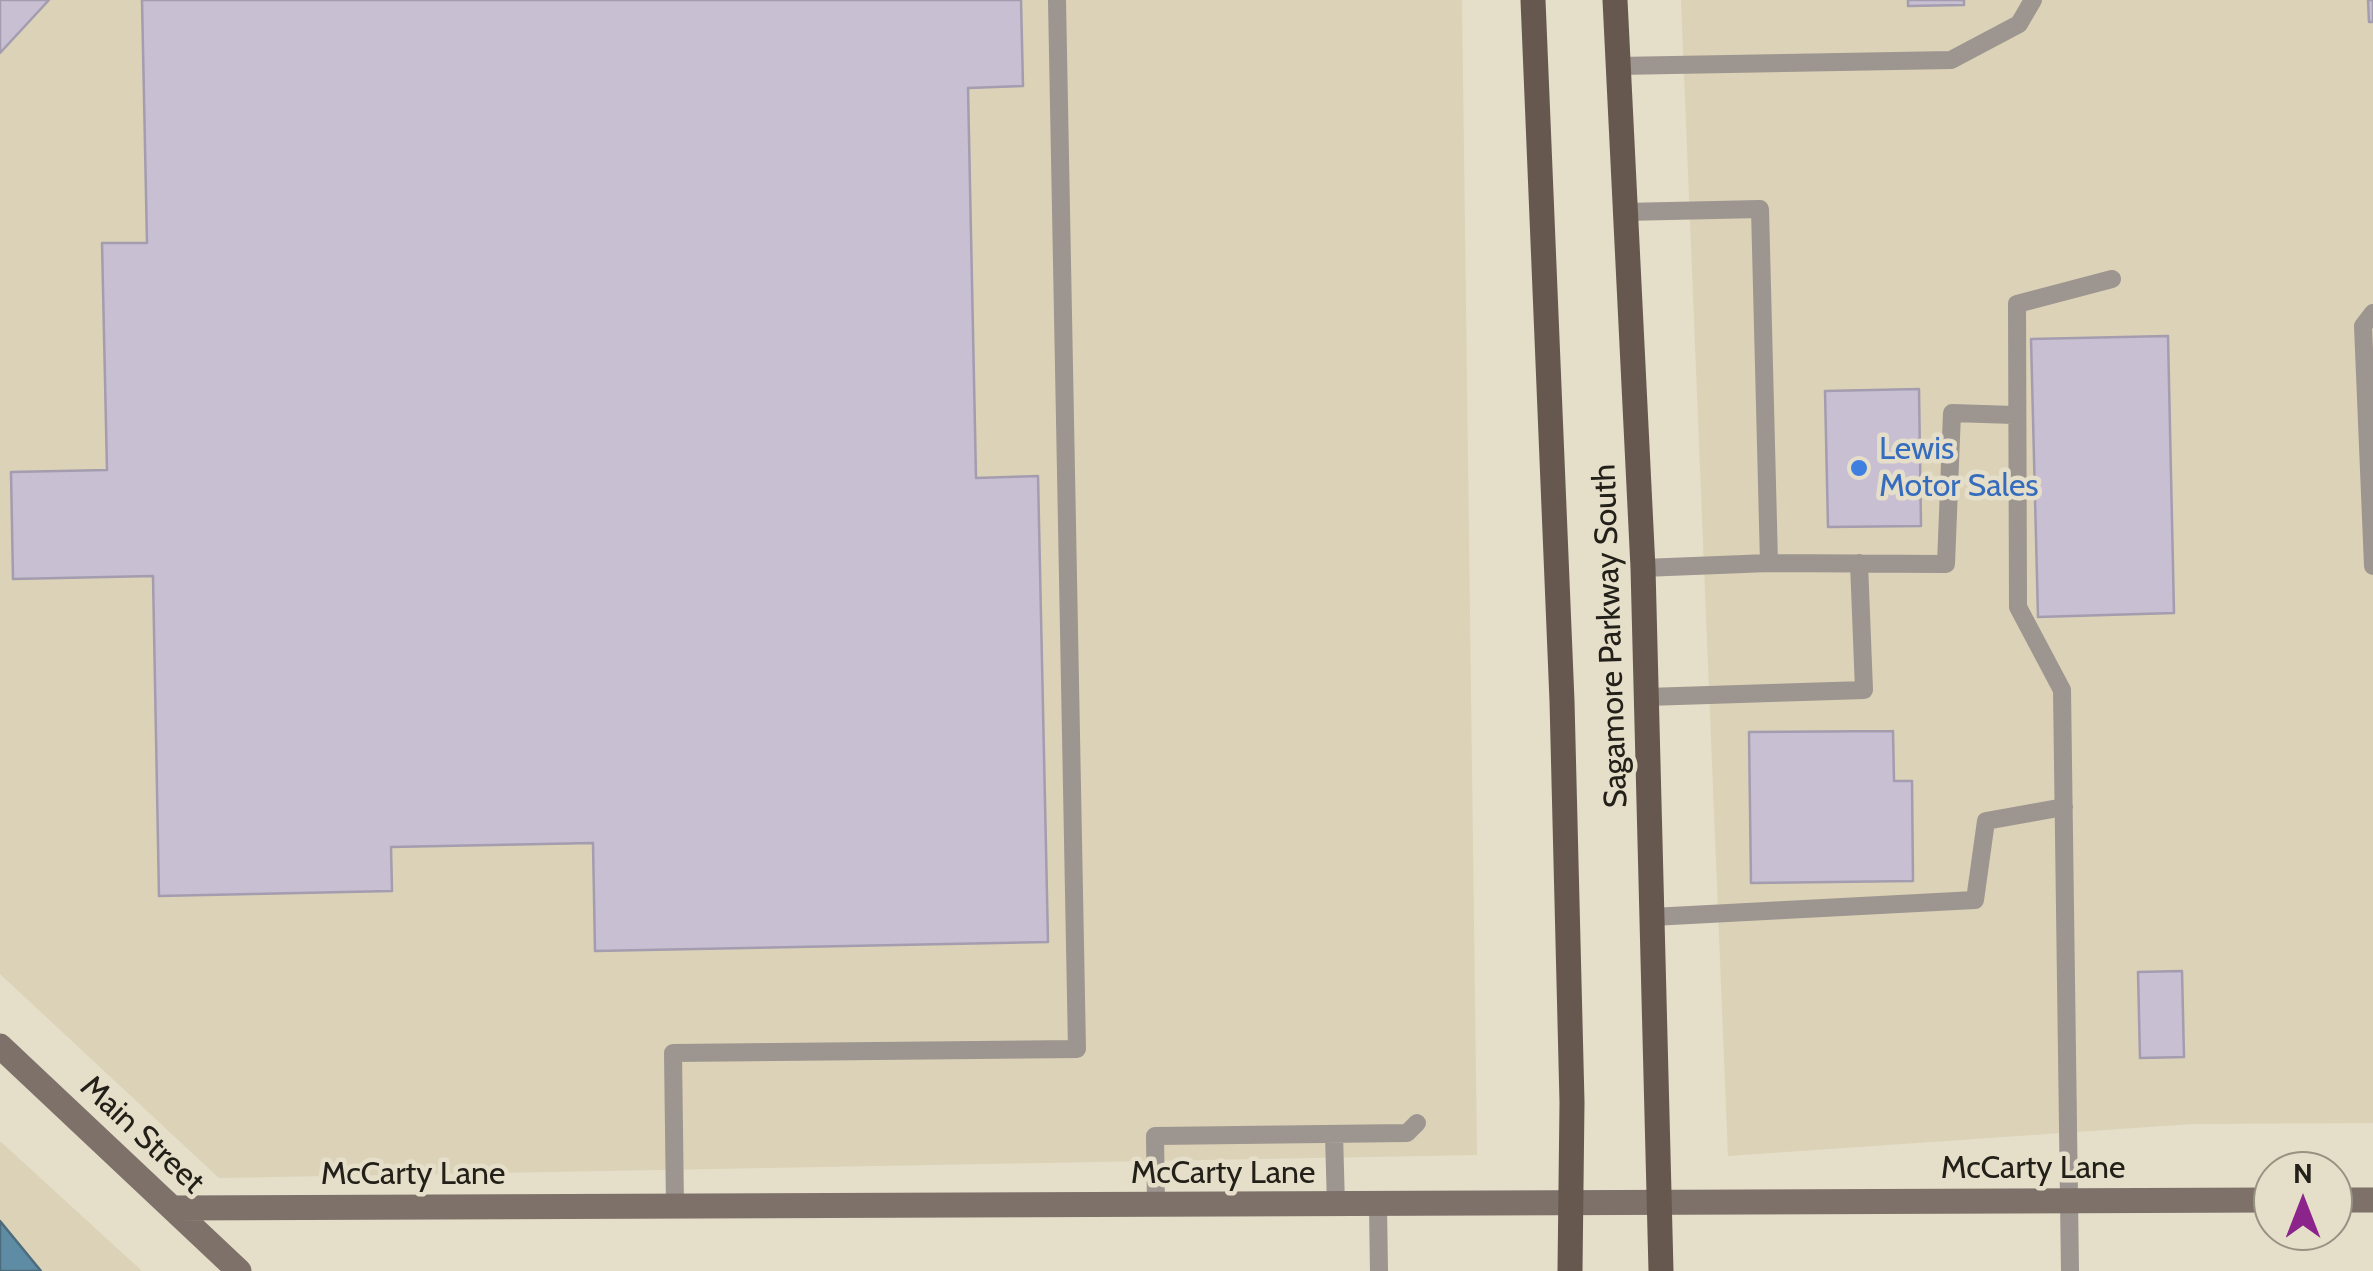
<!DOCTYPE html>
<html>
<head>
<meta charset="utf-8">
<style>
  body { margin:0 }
  #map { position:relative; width:2373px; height:1271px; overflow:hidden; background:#e5dec9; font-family:Cabin,sans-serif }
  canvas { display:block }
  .north { position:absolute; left:2253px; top:1151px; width:100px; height:100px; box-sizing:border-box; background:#e5dec9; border:2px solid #979282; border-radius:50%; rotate:0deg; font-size:28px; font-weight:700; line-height:40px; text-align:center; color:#222018 }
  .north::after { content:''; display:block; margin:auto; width:35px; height:45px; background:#8c258b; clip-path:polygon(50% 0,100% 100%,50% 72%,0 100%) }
</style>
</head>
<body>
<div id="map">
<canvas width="2373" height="1271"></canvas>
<div class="north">N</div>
</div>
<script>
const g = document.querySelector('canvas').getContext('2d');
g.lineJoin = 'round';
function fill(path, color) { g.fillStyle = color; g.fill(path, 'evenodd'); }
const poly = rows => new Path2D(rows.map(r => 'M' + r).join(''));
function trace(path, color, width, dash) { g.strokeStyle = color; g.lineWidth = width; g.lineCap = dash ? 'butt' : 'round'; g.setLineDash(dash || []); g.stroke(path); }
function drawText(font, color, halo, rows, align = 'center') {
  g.font = font + ' Cabin,sans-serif'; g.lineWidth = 9; g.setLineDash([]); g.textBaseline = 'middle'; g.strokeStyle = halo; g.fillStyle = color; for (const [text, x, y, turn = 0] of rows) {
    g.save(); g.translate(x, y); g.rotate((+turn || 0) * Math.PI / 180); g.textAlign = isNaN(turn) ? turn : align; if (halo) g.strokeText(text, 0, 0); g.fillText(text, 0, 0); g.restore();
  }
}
const built = poly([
  [0,0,1462,0,1477,1155,219,1178,0,974],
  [1681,0,2373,0,2373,1123,2192,1124,1728,1156],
  [0,1141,142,1271,0,1271]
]);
const water = poly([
  [0,1221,41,1271,0,1271,0,1221]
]);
const building = poly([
  [0,0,49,0,0,53,0,0],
  [142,0,1021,0,1023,86,968,88,976,478,1038,476,1048,942,595,951,593,843,391,847,392,891,159,896,153,576,13,579,11,472,107,470,102,243,147,243,142,0],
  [1908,0,1964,0,1964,5,1908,6,1908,0],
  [2368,0,2373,0,2373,22,2369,22,2368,0],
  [2168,336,2174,613,2038,617,2031,339,2168,336],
  [1919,389,1921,526,1828,527,1825,391,1919,389],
  [1893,731,1894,781,1912,781,1913,881,1751,883,1749,732,1893,731],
  [2182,971,2184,1057,2140,1058,2138,972,2182,971]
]);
const service = poly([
  [1617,66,1951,60,2019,24,2033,0],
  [1624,212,1760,209,1769,563,1643,568],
  [2373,313,2363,326,2373,566],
  [1769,563,1946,564,1952,413,2014,415],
  [1647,697,1864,690,1859,563],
  [1652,917,1975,900,1986,821,2064,807],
  [1334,1134,1336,1206],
  [1156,1206,1155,1136,1407,1133,1417,1123],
  [1378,1206,1379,1271],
  [675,1207,673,1053,1077,1049,1057,0],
  [2070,1271,2062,690,2018,607,2017,304,2112,279]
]);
const secondary = poly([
  [0,1046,239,1271],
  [2333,1200,2373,1200],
  [173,1208,2273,1200]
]);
const primary = poly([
  [1533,0,1562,701,1572,1102,1570,1271],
  [1615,0,1643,568,1661,1271]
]);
const markers = [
  [1859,468,10,"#3f7fe0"]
];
const shopNames = [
  ["Lewis",1879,450],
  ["Motor Sales",1879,487]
];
const streetNames = [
  ["Sagamore Parkway South",1611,636,-92],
  ["Main Street",142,1135,43],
  ["McCarty Lane",2033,1169],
  ["McCarty Lane",1223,1174],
  ["McCarty Lane",413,1175]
];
fill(built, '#dbd2b7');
fill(water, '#5f8ca5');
trace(water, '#4d6c7b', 2.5);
fill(building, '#c8bfd3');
trace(building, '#a49caf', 2.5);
trace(service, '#9d958f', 18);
trace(secondary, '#7e716a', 25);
trace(primary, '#67584f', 25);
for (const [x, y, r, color] of markers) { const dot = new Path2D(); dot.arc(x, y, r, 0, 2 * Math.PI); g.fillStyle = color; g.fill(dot); trace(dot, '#e5dec9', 4); }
drawText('32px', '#366cbe', '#e5dec9', shopNames, 'left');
drawText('32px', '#222018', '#e5dec9', streetNames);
</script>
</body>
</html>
